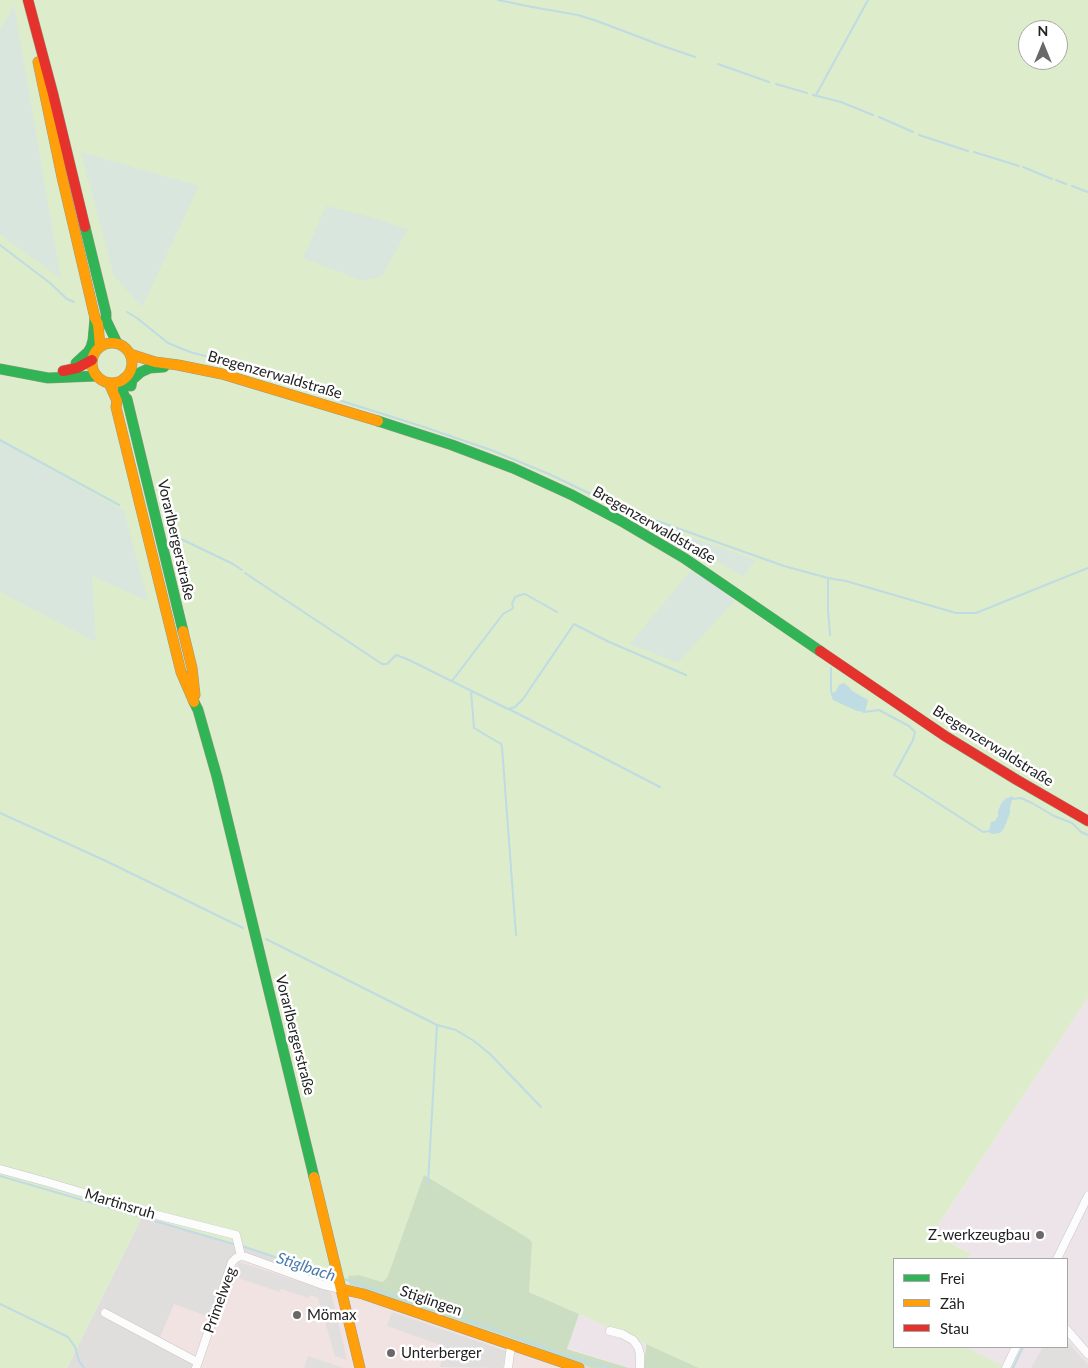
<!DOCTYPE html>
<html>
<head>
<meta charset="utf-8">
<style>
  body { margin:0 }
  #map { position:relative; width:1088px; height:1368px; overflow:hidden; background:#f0eeeb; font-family:Lato,sans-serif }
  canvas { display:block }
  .legend { position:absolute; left:893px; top:1258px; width:175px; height:90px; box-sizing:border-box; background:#fff; border:1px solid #a7a7a7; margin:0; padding:6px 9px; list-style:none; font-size:15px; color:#222 }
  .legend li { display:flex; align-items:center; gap:10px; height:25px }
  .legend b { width:25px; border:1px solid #a7a7a7 }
  .north { position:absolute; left:1018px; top:20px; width:50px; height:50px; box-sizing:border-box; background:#fff; border:1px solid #a7a7a7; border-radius:50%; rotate:0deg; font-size:14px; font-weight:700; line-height:20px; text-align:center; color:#222 }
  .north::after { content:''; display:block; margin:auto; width:18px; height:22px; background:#6a6968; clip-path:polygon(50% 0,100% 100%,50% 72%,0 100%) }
</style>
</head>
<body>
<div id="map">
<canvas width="1088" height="1368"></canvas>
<ul class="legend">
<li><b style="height:6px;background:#30b455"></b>Frei</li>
<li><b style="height:6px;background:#ff9f0a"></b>Zäh</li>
<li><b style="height:6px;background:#e5322d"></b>Stau</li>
</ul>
<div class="north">N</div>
</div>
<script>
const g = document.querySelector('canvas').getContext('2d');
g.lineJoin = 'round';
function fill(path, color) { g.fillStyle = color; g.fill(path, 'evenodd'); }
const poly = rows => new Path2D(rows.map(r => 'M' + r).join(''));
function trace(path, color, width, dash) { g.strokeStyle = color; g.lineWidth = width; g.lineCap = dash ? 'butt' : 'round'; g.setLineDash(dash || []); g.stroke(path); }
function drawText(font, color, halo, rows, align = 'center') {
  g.font = font + ' Lato,sans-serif'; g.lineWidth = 5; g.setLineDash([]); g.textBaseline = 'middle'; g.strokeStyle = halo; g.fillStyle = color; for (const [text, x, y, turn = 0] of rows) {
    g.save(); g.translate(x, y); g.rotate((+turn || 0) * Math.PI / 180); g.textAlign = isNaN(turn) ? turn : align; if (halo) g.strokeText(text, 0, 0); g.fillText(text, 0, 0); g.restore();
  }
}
const residential = poly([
  [143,1215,321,1272,350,1285,514,1339,592,1368,67,1368]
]);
const commercial = poly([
  [238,1258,330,1289,362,1296,568,1368,201,1368,194,1356,160,1337,174,1304,209,1317,216,1317,230,1276]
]);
const industrial = poly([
  [1088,997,1088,1368,1005,1368,1005,1367,965,1347,1067,1347,1067,1259,968,1259,971,1254,934,1232],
  [579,1314,645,1344,644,1368,629,1368,567,1348]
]);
const grass = poly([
  [0,0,1088,0,1088,997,933,1233,971,1254,968,1259,894,1259,894,1347,965,1347,1006,1367,1005,1368,699,1368,532,1293,529,1292,528,1288,388,1276,383,1282,359,1275,349,1276,350,1285,321,1272,143,1215,67,1368,0,1368],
  [1028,30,1058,30,1058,60,1028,60]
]);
const forest = poly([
  [424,1175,526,1237,532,1242,529,1292,579,1314,567,1349,629,1368,591,1368,514,1339,350,1285,348,1276,359,1275,383,1282,388,1276],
  [646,1344,699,1368,644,1368]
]);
const wetland = poly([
  [14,5,61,279,0,234,0,31],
  [81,152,199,186,142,307,114,276],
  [326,206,364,215,408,229,382,276,363,281,303,258],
  [0,441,124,511,148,601,92,576,96,642,0,592],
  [693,538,755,560,743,577,690,544],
  [692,569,737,598,678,663,630,644]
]);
const parking = poly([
  [239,1262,331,1292,347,1360,335,1356,318,1298,310,1295,309,1298,281,1289,280,1292,233,1276],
  [392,1312,506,1351,503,1368,440,1367,442,1358,434,1354,438,1344,387,1326],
  [1067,1341,1088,1365,1088,1368,1031,1368,1043,1347,1067,1347],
  [308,1356,344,1368,304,1368]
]);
const water = poly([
  [844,683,850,688,852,691,868,700,865,712,857,711,833,700,831,695,836,691,839,685],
  [1013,796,1010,807,1010,813,1004,828,1000,833,992,834,989,832,991,822,995,821,998,816,998,811,1001,804,1005,799]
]);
const stream = poly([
  [498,0,532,7,578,15,597,21,663,46,695,57],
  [718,64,769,82],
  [776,84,807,93],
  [813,95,841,102,873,115],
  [816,95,868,0],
  [879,117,913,132],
  [919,135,968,151],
  [974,152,1019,166],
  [1023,167,1052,179],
  [1056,180,1066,184],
  [1072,186,1088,192],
  [0,245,50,283,67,299,74,302],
  [127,312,137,318,168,343,190,352,224,361,262,375],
  [272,379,424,427,491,450,549,474,624,510],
  [0,440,119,505],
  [646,517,784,566,828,578,828,610,830,635],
  [179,538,233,564,242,570],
  [245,573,382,664,387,664,396,655,407,659,508,709,515,707,523,699,574,624,607,641,686,675],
  [828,578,846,581,956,613,976,613,1088,568],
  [831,668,831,691,832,694],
  [452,681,503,614,512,609,513,607,512,604,515,597,520,595,525,594,557,612],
  [471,691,474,728,501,744,502,747,516,935],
  [509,709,660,787],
  [864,712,879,710,909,726,915,732,913,740,894,775,983,832,990,831],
  [1011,799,1021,798,1032,803,1054,816,1072,823,1081,832,1088,835],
  [0,813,106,861,243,928],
  [266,939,437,1025,428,1183],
  [437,1025,456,1030,474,1041,490,1054,541,1107],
  [0,1176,237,1245],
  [242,1246,332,1276],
  [344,1279,468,1320,568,1356,610,1368],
  [0,1304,68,1337,75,1347,79,1361,84,1368],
  [1013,1368,1023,1347]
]);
const street = poly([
  [0,1169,47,1182,157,1215,236,1235,241,1256],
  [1057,1259,1088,1196],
  [105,1313,197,1362],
  [1067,1330,1088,1354],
  [610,1331,622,1334,633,1340,638,1347,640,1354,640,1368],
  [196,1368,232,1262,236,1258,241,1256,246,1257,323,1285,341,1289],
  [508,1368,511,1346],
  [1006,1368,1016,1347]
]);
const fast = poly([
  [85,227,106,313,106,320,117,343],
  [76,363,88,352,91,347,93,340,95,318],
  [0,369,48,378,97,376],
  [125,378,123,391,124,396,127,399,183,631],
  [131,386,132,380,141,372,150,368,164,367],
  [378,421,452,445,513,468,572,495,623,522,684,558,820,651],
  [194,702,198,710,217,777,314,1177]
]);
const slow = poly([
  [38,62,62,177,95,318,98,324,100,347],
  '92 363a20 20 0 1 1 40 0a20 20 0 1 1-40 0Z',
  [130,354,155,362,178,365,222,374,378,421],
  [109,383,117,401,116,407,181,672,194,702],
  [183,631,192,668,195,695],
  [314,1177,360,1368],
  [341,1289,363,1294,579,1368]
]);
const jam = poly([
  [28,0,53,94,85,227],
  [63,371,77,368,92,360],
  [820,651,945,736,1017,780,1088,821]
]);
const markers = [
  [1040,1235,5,"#6a6968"],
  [297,1315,5,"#6a6968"],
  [391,1353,5,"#6a6968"]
];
const streetNames = [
  ["Bregenzerwaldstraße",275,375,16],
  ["Bregenzerwaldstraße",654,525,30],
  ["Vorarlbergerstraße",176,540,77],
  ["Bregenzerwaldstraße",993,746,32],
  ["Vorarlbergerstraße",295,1035,76],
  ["Martinsruh",120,1204,17],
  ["Primelweg",220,1300,-70],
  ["Stiglingen",431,1301,19]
];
const poiNames = [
  ["Z-werkzeugbau",1030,1235,"right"],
  ["Mömax",307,1315],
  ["Unterberger",401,1353]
];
const waterNames = [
  ["Stiglbach",306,1267,18]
];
fill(residential, '#dfdedc');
fill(commercial, '#f1e3e1');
fill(industrial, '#ede4e9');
fill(grass, '#ddeccb');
fill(forest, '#cbdec1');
fill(wetland, '#d9e6de');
fill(parking, '#e0dfde');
fill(water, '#bfdbe3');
trace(stream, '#bfdbe3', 2);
trace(street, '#c9c8c7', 9);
trace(fast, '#999a82', 11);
trace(slow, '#999a82', 11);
trace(jam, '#999a82', 11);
trace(street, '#fdfcfc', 8);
trace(fast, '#30b455', 10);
trace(slow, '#ff9f0a', 10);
trace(jam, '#e5322d', 10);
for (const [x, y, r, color] of markers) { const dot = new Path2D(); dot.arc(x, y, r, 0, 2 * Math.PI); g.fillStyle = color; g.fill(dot); trace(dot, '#fff', 2); }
drawText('15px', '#222', '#fff', streetNames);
drawText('15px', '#222', '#fff', poiNames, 'left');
drawText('italic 16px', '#4a7aab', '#fff', waterNames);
</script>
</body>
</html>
